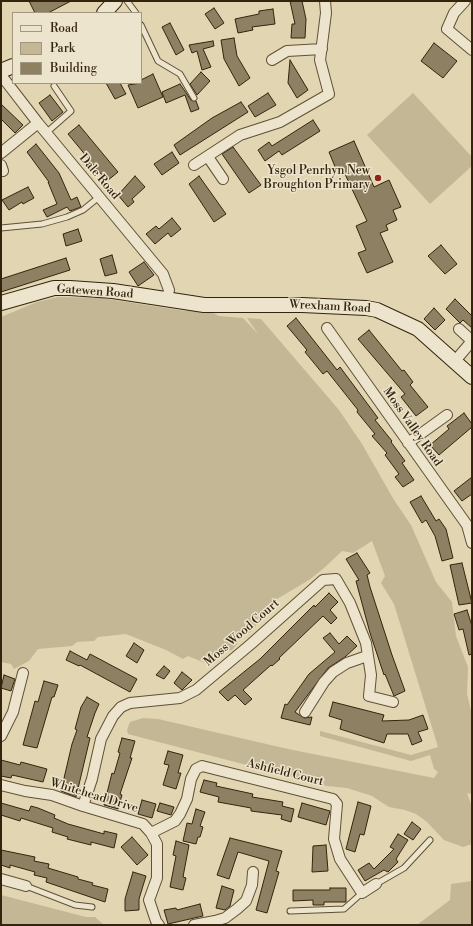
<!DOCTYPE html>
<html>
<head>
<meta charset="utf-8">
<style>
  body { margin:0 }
  #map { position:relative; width:473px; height:926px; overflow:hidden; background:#e1d5b2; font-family:"Libre Bodoni",serif }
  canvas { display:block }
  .frame { position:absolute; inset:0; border:2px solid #35240d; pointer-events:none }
  .legend { position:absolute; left:12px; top:12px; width:130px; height:72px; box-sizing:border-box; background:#ece4cd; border:1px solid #a39780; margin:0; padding:5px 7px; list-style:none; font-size:12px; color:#35240d }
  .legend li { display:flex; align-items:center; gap:8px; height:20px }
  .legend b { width:20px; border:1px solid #a39780 }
</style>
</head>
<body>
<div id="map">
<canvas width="473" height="926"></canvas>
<div class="frame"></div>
<ul class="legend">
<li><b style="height:5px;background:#ece4cd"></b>Road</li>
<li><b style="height:11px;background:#c4b796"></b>Park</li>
<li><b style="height:11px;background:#8e8063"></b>Building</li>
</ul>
</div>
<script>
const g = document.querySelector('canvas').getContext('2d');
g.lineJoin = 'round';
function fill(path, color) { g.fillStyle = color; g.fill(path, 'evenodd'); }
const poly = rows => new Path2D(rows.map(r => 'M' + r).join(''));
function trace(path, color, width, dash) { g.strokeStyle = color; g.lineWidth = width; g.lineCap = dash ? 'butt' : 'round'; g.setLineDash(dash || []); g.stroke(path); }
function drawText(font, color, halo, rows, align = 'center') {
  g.font = font + ' "Libre Bodoni",serif'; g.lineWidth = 3; g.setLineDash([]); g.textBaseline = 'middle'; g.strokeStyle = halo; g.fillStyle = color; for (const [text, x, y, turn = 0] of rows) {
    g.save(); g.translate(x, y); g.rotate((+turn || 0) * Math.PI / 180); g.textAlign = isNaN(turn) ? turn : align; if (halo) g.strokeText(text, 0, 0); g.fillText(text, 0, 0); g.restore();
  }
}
const green = poly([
  [413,93,472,157,472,166,430,204,367,135],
  [58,297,101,298,185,311,204,308,219,316,243,318,258,334,247,318,261,319,339,410,362,444,394,500,411,525,436,582,452,602,456,636,468,667,467,694,472,715,472,794,467,793,472,807,472,844,463,847,444,840,427,822,416,814,405,810,389,807,372,796,347,788,327,786,128,734,127,730,130,722,143,718,158,719,288,749,434,778,438,772,434,769,430,755,411,761,320,736,320,731,411,755,438,747,394,604,381,583,385,576,372,541,353,553,342,551,324,568,309,580,277,599,269,607,263,617,255,620,256,627,249,633,237,638,238,643,232,650,218,653,217,658,210,665,188,656,183,659,166,650,126,634,98,637,94,641,77,642,72,646,38,649,29,661,14,669,11,664,1,662,1,317,37,302],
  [472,881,472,925,417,925,450,900,451,884],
  [1,895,86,917,95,917,104,925,1,925]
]);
const building = poly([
  [29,1,71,1,48,13,35,13,29,1],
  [290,1,302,1,306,19,305,38,291,38,292,24,295,24,290,1],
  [214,8,224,23,215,29,205,14,214,8],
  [273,9,275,24,252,27,253,30,238,33,235,19,259,14,259,11,273,9],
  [170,23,184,50,176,55,162,27,170,23],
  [234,38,237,56,250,78,239,86,224,59,221,40,234,38],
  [213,41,214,46,203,49,211,67,202,70,197,51,192,53,189,45,213,41],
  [434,43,457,61,443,78,421,61,434,43],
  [290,60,308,90,297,98,288,83,290,60],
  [201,72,210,81,197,95,190,84,201,72],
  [153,74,163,97,138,108,128,85,141,83,141,80,153,74],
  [106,83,120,83,126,94,115,99,106,83],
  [180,84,191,100,196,101,199,109,191,112,185,95,166,103,162,92,180,84],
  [268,93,276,105,255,117,248,106,268,93],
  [50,95,63,112,52,121,39,103,50,95],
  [241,102,248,112,180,155,174,145,212,118,241,102],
  [1,104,23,125,15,133,1,119,1,104],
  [313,120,320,131,282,155,279,151,265,161,258,150,269,142,272,146,313,120],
  [79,125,118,172,107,181,68,134,79,125],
  [354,141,374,187,389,180,401,207,393,210,397,220,386,225,388,230,380,233,393,262,367,273,358,253,366,250,356,226,367,221,344,172,338,174,329,152,354,141],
  [36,144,59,173,71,200,77,197,81,207,70,211,67,207,47,217,43,210,57,204,48,182,49,182,27,152,36,144],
  [233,147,261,185,249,193,222,154,233,147],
  [172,152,179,163,162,175,154,164,172,152],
  [135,176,145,187,132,199,134,202,128,207,118,195,135,176],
  [199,176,226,214,214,222,189,184,199,176],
  [28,187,34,198,23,204,22,202,9,210,2,200,28,187],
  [172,218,181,229,171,237,168,233,155,244,146,234,156,226,159,229,172,218],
  [78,229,82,241,66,246,63,234,78,229],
  [441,245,457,264,445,274,428,256,441,245],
  [112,255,117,273,105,276,100,259,112,255],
  [66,258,70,270,1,292,1,279,66,258],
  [144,262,154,275,138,286,129,272,144,262],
  [455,299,472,316,472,328,463,320,460,323,446,309,455,299],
  [434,308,445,320,435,330,424,319,434,308],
  [296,318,337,370,340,367,378,418,375,420,392,441,391,442,405,461,402,463,414,480,403,487,395,477,399,474,385,455,387,453,372,436,375,434,357,412,358,410,327,371,323,374,305,352,307,350,287,326,296,318],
  [369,330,402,371,404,370,413,382,410,385,428,407,416,416,401,397,405,394,358,339,369,330],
  [464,413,472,424,472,427,439,455,430,445,449,429,447,426,464,413],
  [472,477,472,494,462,501,454,491,472,477],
  [421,496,436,521,439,519,446,529,453,558,442,561,435,536,426,520,422,523,410,502,421,496],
  [357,553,370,573,367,575,370,587,392,655,405,691,394,696,385,674,384,675,370,633,356,581,359,580,346,559,357,553],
  [462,563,472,603,459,605,450,565,462,563],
  [329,593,338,602,330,610,337,618,331,624,323,616,279,658,280,659,272,666,271,665,243,690,252,699,245,705,235,695,228,701,219,692,260,659,314,605,315,607,329,593],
  [467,610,472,626,472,654,469,655,463,629,459,630,454,614,467,610],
  [330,633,339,644,347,636,357,646,345,657,328,668,295,712,304,718,312,717,310,725,281,718,285,704,287,705,309,674,335,652,323,638,330,633],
  [134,643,144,650,137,663,126,656,134,643],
  [70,651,87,660,90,654,137,679,130,692,80,665,79,666,66,660,70,651],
  [164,666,170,671,164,679,156,675,164,666],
  [182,672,192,680,182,690,174,683,182,672],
  [4,675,15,679,11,691,1,688,4,675],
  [44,681,58,685,54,697,52,697,37,748,23,745,35,701,38,702,44,681],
  [87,697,99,704,95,713,87,737,90,738,76,797,61,791,72,744,77,730,75,729,81,707,87,697],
  [333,702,384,715,382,721,409,720,423,715,428,729,418,732,422,741,412,745,408,734,387,734,384,743,340,729,342,720,329,716,333,702],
  [122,738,135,741,130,758,132,758,120,794,122,795,118,809,104,805,112,773,114,774,120,753,118,752,122,738],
  [168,751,183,755,178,773,181,773,176,789,163,785,169,765,164,764,168,751],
  [1,760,20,765,21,762,47,769,43,782,12,775,11,778,1,776,1,760],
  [204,780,217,783,216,786,253,794,252,797,283,802,282,806,294,809,291,822,281,819,282,815,251,811,251,808,218,802,219,797,200,792,204,780],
  [142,800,156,804,152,818,138,814,142,800],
  [358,802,371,806,364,835,360,834,355,852,346,849,358,802],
  [1,803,29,811,31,806,38,808,55,815,54,818,68,824,104,834,104,831,117,834,114,848,91,842,91,845,67,839,68,837,52,832,53,828,21,818,20,821,1,815,1,803],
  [160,803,174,807,171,815,157,811,160,803],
  [302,803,330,811,326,825,298,817,302,803],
  [196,809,205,812,200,826,203,827,200,837,198,837,196,844,183,841,187,823,192,824,196,809],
  [412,822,421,829,413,840,404,834,412,822],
  [398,834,408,840,396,859,398,862,388,872,384,870,365,881,358,870,369,863,374,869,394,849,390,847,398,834],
  [132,837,148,855,137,865,121,847,132,837],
  [230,838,282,851,276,871,279,872,267,913,256,910,269,861,238,852,229,879,217,875,230,838],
  [176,841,189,845,183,877,186,878,183,890,170,887,176,856,173,855,176,841],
  [326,845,328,871,312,872,313,846,326,845],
  [1,850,35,857,34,861,49,864,48,868,78,877,78,879,93,883,92,885,108,889,105,902,46,882,47,878,34,875,35,872,10,865,10,868,1,865,1,850],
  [133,872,146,876,139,899,139,910,125,911,125,899,133,872],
  [222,886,234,890,230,906,225,910,216,908,222,886],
  [330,888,346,888,346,902,324,902,324,905,313,905,313,900,293,901,293,890,330,890,330,888],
  [200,904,203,916,168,924,164,910,176,908,177,910,200,904]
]);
const service = poly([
  [127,1,136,13],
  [141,25,158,61,180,74,194,98],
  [46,133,71,111,54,86],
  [1,228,42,224,67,217,83,210,99,197],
  [376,884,404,868,430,840],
  [26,886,75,905,92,907],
  [290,911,344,909,362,893]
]);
const minor = poly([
  [465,1,454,13,447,29,472,50],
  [272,60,287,51,322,49],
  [1,75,38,123,163,274,169,290,167,299],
  [1,153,38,123],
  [208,157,223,179],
  [1,165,3,171],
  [194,165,240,135,280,122,329,94,320,60,326,13,325,1],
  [327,328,467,525,472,543],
  [459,329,472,341],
  [455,361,472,341],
  [408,443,447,415],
  [305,712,324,682,333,672,347,663,367,656],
  [1,736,13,712,23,673],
  [1,785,25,791,52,795,83,806,143,824,151,833,157,844,157,878,149,900,156,921,159,925],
  [83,806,92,779,101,739,113,716,121,707,130,703,180,698,196,690,251,644,323,580,336,579,350,603,366,643,371,675,369,696,393,702],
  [151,833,175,821,180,814,187,799,191,779,196,769,202,766,333,799,337,804,334,839,340,859,362,893,376,884],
  [1,879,26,886],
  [194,925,215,921,225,918,237,909,246,901,252,885,253,872]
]);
const secondary = poly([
  [104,13,115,1],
  [1,71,13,66],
  [1,303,54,288,70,288,113,291,204,305,302,305,366,308,377,310,418,329,472,377]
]);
const markers = [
  [378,178,4,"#8f2418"]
];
const poiNames = [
  ["Ysgol Penrhyn New",370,171],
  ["Broughton Primary",370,185]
];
const streetNames = [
  ["Dale Road",99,177,50],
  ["Gatewen Road",95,292,4],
  ["Wrexham Road",330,307,3],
  ["Moss Valley Road",412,427,55],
  ["Moss Wood Court",242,633,-41],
  ["Ashfield Court",285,773,14],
  ["Whitehead Drive",94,796,17]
];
fill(green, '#c4b796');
fill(building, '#8e8063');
trace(building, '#35240d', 1);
trace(service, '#605036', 7);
trace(minor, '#605036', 12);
trace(secondary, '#35240d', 16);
trace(service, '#ece4cd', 5);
trace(minor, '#ece4cd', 10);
trace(secondary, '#ece4cd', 14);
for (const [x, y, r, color] of markers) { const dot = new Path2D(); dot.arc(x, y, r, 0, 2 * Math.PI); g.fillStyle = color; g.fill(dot); trace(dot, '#ece4cd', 1.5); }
drawText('12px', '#35240d', '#ece4cd', poiNames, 'right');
drawText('12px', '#35240d', '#ece4cd', streetNames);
</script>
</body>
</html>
